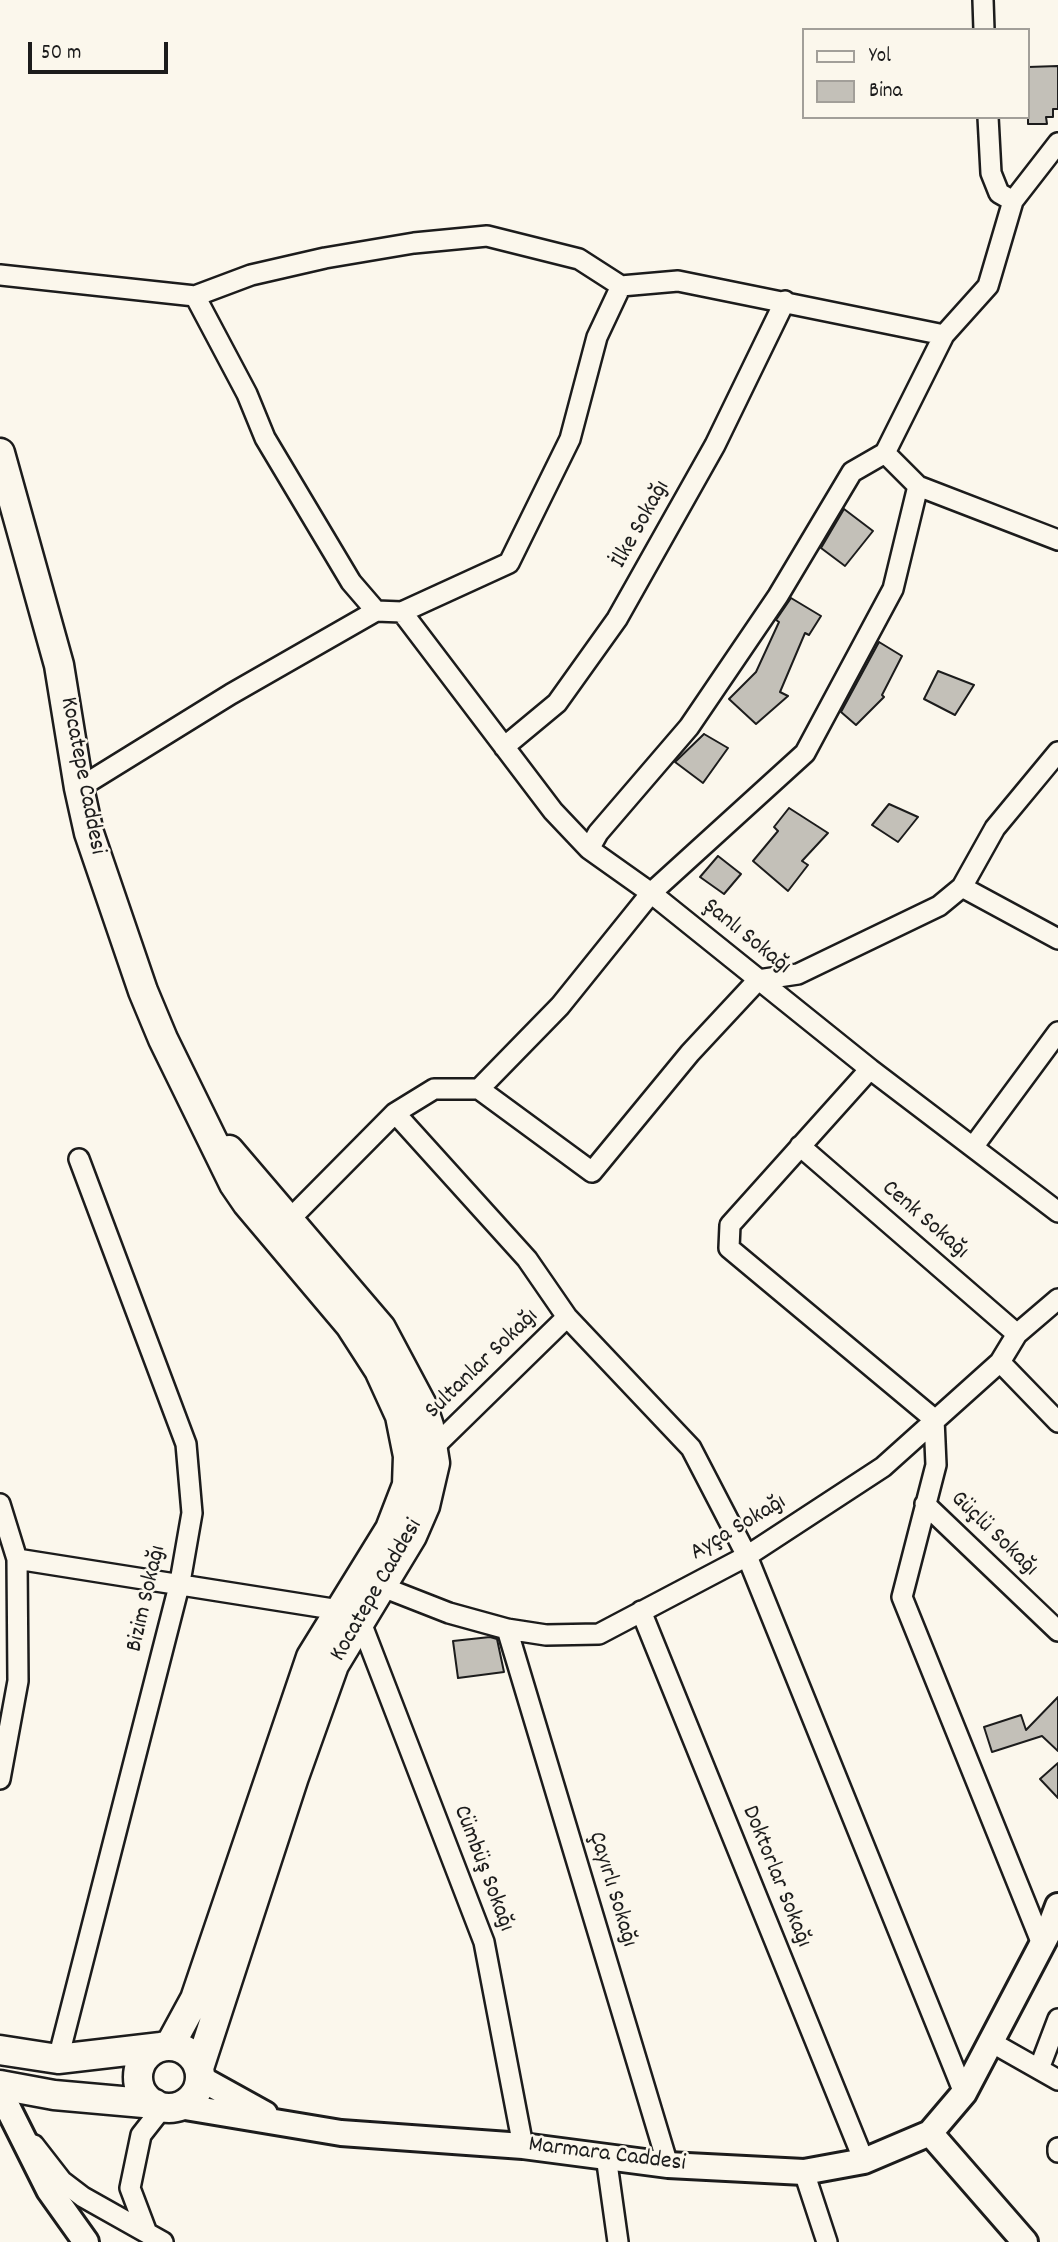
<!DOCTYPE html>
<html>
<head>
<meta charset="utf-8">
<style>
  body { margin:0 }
  #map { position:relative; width:1058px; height:2242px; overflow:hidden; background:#fbf7ec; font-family:Dekko,sans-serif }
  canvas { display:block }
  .legend { position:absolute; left:802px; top:28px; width:228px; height:91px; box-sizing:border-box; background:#fbf7ec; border:2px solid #a29f99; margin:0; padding:9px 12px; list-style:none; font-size:21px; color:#1c1c1c }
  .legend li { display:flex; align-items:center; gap:14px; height:35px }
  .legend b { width:35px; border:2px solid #a29f99 }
  .scale { position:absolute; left:28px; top:42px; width:140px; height:32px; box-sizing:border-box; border:4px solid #1c1c1c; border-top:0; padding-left:9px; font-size:21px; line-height:24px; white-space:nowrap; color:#1c1c1c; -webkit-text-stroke:5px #fbf7ec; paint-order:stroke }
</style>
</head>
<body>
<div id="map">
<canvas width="1058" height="2242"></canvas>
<ul class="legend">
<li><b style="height:9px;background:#fbf7ec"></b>Yol</li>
<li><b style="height:19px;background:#c3c0b8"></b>Bina</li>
</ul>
<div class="scale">50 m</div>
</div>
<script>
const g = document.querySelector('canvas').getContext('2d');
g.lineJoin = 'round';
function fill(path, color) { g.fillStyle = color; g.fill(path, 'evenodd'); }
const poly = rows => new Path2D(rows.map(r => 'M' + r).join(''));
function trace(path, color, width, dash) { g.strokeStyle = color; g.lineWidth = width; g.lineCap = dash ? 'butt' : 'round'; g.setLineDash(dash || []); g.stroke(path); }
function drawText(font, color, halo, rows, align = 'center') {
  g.font = font + ' Dekko,sans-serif'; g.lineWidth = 5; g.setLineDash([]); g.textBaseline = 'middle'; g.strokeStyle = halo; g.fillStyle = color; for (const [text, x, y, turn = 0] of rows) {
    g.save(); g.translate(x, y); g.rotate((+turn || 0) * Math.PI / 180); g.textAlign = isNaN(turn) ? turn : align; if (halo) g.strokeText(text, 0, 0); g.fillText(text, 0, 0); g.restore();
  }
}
const building = poly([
  [1058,66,1058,109,1053,109,1053,117,1046,117,1047,124,1028,124,1028,67,1058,66],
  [844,509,873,531,845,566,821,548,844,509],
  [791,598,821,616,809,635,805,633,780,692,788,696,756,724,729,699,756,672,779,622,776,620,791,598],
  [879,642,902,656,882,695,884,697,856,725,841,712,879,642],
  [938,671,974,685,955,715,924,699,938,671],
  [704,734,728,748,703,783,675,762,704,734],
  [889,804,918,817,898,842,872,825,889,804],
  [789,808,828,833,802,861,808,865,788,891,753,861,778,831,774,827,789,808],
  [718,856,741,874,724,894,700,877,718,856],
  [490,1637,497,1639,504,1672,458,1678,453,1641,490,1637],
  [1058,1697,1058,1751,1042,1736,992,1752,984,1727,1021,1715,1026,1730,1058,1697],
  [1058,1763,1058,1798,1040,1779,1058,1763]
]);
const minor = poly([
  [983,0,984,30],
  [988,117,991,173,999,193,1013,201],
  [0,275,195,296,251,275,325,258,414,243,487,236,579,259,621,286],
  [195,296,247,394,265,438,351,582,376,611],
  [918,486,885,453,944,335,988,286,1013,201,1058,143],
  [402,612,553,811,589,849,598,833,689,727,778,596,852,472,885,453],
  [504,747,557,703,617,619,715,445,785,301],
  [79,788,231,694,376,611,402,612,509,563,570,439,597,337,621,286,678,281,944,335],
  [589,849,651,893,870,1069],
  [962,887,1058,939],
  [479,1089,592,1172,690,1053,758,980,798,974,939,906,962,887,995,828,1058,752],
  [395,1113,527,1259,567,1317,691,1448,747,1556,964,2093],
  [800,1146,1017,1334],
  [973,1147,1058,1032],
  [290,1219,395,1113,434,1089,479,1089,560,1006,651,893,805,753,893,589,918,486,1058,540],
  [1000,1362,1058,1422],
  [434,1447,567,1317],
  [0,1504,17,1559,339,1610],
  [925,1504,1058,1631],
  [380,1586,449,1613,507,1629,546,1635,599,1634,747,1556,883,1467,1000,1362,1017,1334,1058,1299],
  [641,1611,864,2161],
  [360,1620,484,1942,523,2146],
  [507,1629,668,2165],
  [0,1779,18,1681,17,1559],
  [1042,1944,902,1597,936,1465,934,1419,729,1248,730,1225,870,1069,1058,1212],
  [991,2042,1058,2080],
  [58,2059,180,1582,192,1513,186,1444,79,1159],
  [1039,2069,1058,2019],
  [34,2145,62,2181,83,2197,163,2242],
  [1058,2148,1058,2152],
  [606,2156,618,2242],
  [804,2172,827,2242],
  [147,2233,130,2188,141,2135,163,2107]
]);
const tertiary = poly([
  [200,2078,265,2114],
  [0,2092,49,2190,86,2242],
  [179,2106,341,2133,523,2146,668,2165,804,2172,864,2161,930,2133,964,2093,1047,1935,1058,1906],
  [930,2133,1025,2242]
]);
const secondary = poly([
  [0,453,59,665,79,788,89,833,143,991,163,1039,234,1184,247,1203,350,1325,379,1370,400,1416,408,1456,407,1485,390,1529,311,1657,195,1999,170,2045],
  '138 2077a31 31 0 1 1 62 0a31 31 0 1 1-62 0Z',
  [0,2050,58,2059,161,2047],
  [199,2068,294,1777,334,1665,412,1536,425,1506,435,1463,429,1426,422,1405,381,1328,229,1150],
  [0,2085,54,2095,155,2104]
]);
const streetNames = [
  ["İlke Sokağı",642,525,-61],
  ["Kocatepe Caddesi",81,776,79],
  ["Şanlı Sokağı",746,938,39],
  ["Cenk Sokağı",924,1221,41],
  ["Sultanlar Sokağı",483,1365,-44],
  ["Ayça Sokağı",739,1529,-31],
  ["Güçlü Sokağı",993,1535,44],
  ["Kocatepe Caddesi",378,1591,-60],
  ["Bizim Sokağı",148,1599,-77],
  ["Cümbüş Sokağı",482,1869,69],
  ["Doktorlar Sokağı",775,1877,68],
  ["Çayırlı Sokağı",611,1890,73],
  ["Marmara Caddesi",607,2156,7]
];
fill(building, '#c3c0b8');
trace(building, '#1c1c1c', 2);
trace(minor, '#1c1c1c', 24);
trace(tertiary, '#1c1c1c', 30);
trace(secondary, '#1c1c1c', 33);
trace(minor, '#fbf7ec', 19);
trace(tertiary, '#fbf7ec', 24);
trace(secondary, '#fbf7ec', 28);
drawText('24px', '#1c1c1c', '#fbf7ec', streetNames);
</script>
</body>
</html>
